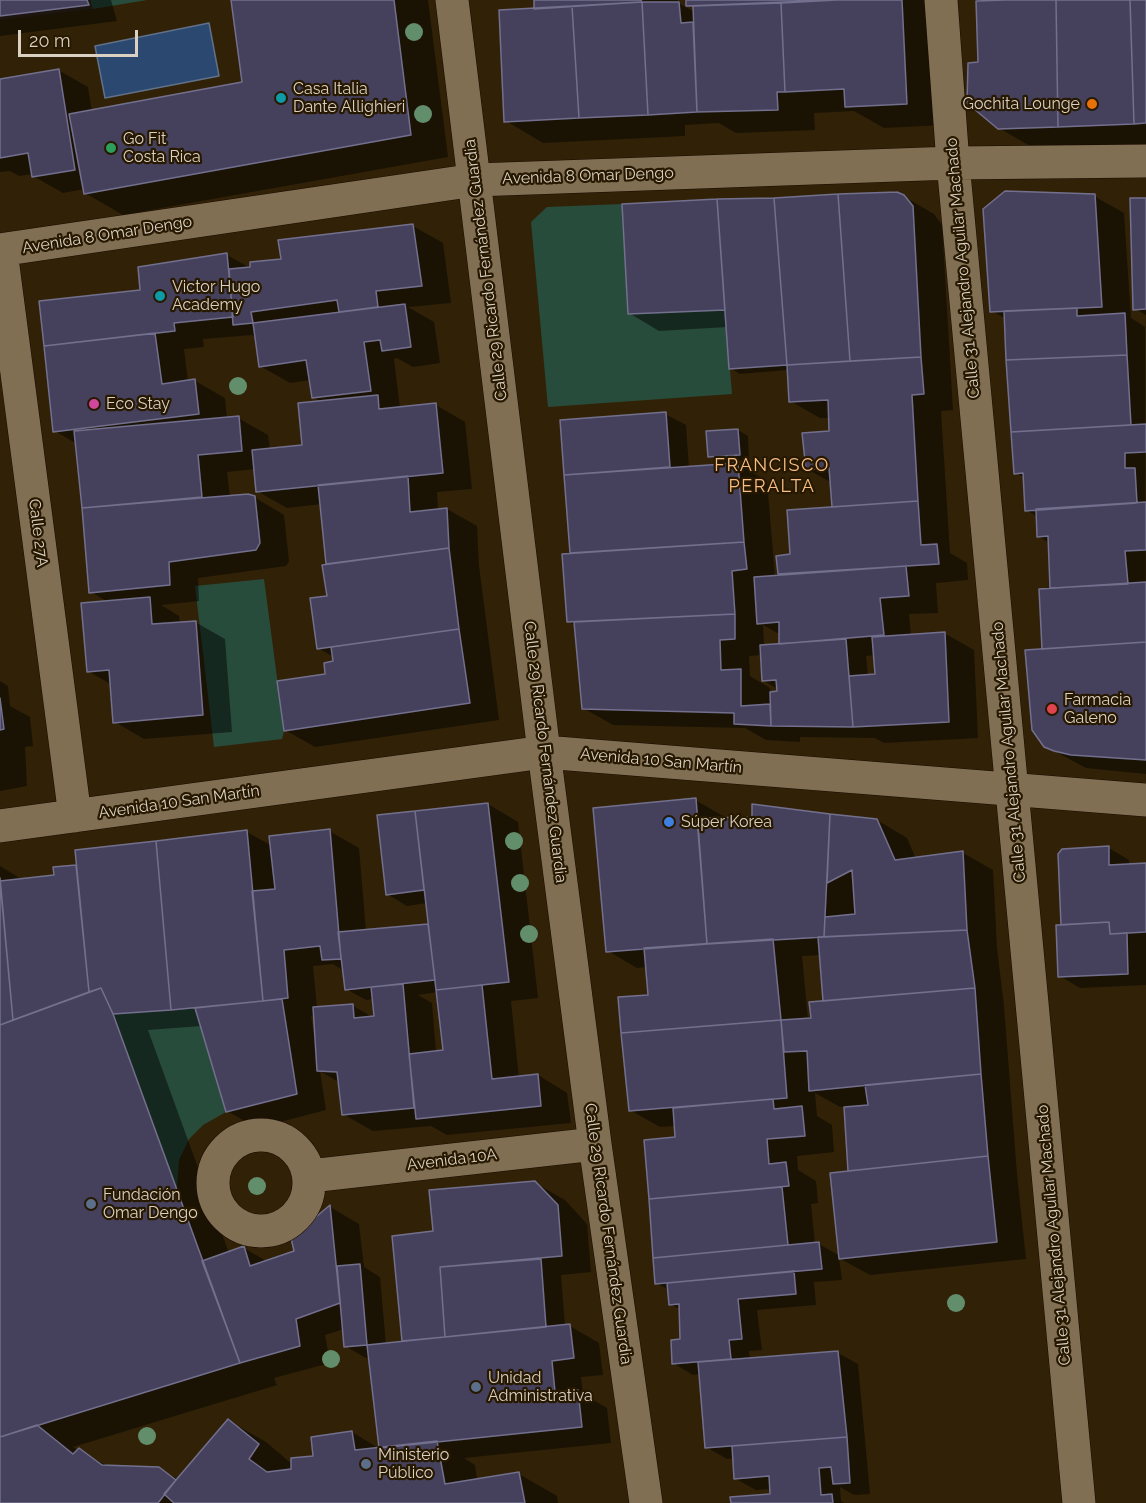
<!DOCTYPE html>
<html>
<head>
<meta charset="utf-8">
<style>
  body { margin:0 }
  #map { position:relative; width:1146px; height:1503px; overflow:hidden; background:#312207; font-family:Raleway,sans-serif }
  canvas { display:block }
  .scale { position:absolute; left:18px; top:30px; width:120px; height:27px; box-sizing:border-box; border:3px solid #dbd1c2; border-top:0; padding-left:8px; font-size:18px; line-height:21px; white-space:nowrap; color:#dbd1c2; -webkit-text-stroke:4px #271800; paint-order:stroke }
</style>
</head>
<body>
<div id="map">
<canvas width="1146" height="1503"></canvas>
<div class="scale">20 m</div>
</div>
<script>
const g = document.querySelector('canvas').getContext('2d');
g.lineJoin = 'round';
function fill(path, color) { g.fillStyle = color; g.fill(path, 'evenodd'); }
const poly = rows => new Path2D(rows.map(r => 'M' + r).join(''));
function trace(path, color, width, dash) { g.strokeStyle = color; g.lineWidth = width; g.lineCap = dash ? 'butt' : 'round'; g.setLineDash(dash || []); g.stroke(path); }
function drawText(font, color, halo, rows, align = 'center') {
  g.font = font + ' Raleway,sans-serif'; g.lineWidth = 4.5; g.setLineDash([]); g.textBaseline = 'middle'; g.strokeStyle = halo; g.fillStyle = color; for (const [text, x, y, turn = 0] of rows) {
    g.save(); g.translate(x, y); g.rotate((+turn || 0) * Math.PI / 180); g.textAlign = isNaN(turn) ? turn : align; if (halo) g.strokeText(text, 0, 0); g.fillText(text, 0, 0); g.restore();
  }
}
const education = poly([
  [0,0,90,0,93,9,0,20]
]);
const green = poly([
  [90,0,147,0,93,9],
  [622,204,628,314,725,310,732,394,548,407,531,222,547,207],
  [264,579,284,731,282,739,214,747,195,586],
  [195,1008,226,1112,203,1125,189,1139,179,1160,177,1190,113,1014]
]);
const water = poly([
  [209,23,219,76,105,98,95,46,209,23]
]);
const shadow = poly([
  [0,0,111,0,117,21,0,36],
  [232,0,428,0,448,157,123,215,85,193,85,189,63,193,33,176,33,174,19,176,10,171,0,172,0,80,58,70,88,87,92,112,244,83],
  [535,0,678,0,678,3,695,12,695,9,688,5,688,0,938,0,944,125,884,128,854,111,814,113,815,130,736,133,719,123,685,125,685,136,543,143,506,121,536,10],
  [1041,0,1146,0,1146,146,1037,150,999,128,980,63],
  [903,196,934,214,942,225,953,410,941,411,950,553,967,563,968,580,936,583,938,613,909,614,911,635,944,633,974,650,978,738,884,743,875,738,800,737,800,742,766,740,745,728,613,725,583,708,576,626,568,621,571,555,562,422,665,414,686,425,689,468,737,464,767,481,775,576,779,576,778,557,791,556,833,509,832,483,807,469,831,433,830,418,820,418,790,401,788,370,740,374,730,368,728,327,659,331,629,313],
  [763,625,781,635,781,645,764,646],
  [762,655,764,681,778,689,778,693,770,694,770,688,750,676,749,656],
  [875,655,877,675,868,676,866,656],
  [1094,196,1124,213,1131,318,1145,327,1146,774,1086,768,1045,746,1051,590,1049,543,1038,536,1038,517,1026,510,1025,478,1016,473,1006,319,992,311],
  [1146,199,1146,315,1135,309],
  [413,226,443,243,451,303,408,307,434,322,440,363,413,367,397,358,394,359,400,408,436,405,465,422,472,489,437,492,438,510,447,509,477,526,479,566,499,720,315,747,285,730,335,662,334,657,318,648,328,597,328,565,322,504,287,508,257,491,255,469,227,472,230,497,254,497,284,515,289,561,286,566,198,578,199,601,161,605,179,616,180,623,195,622,225,639,232,732,144,739,115,722,112,685,88,671,108,602,91,592,77,444,55,431,142,292,227,255,252,269],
  [252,335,256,337,260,366,290,383,311,380,313,397,321,402,304,446,270,450,268,435,238,418,227,419,225,398,195,381,188,382,184,349,204,347,203,339],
  [738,430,748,436,749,460,719,462,709,456],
  [0,681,8,686,10,706,30,717,33,746,25,747,27,786,0,791],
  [695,800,725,817,725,819,753,818,753,806,877,820,907,838,916,859,963,853,993,870,997,948,1004,1006,1017,1174,1026,1259,870,1275,839,1258,842,1280,814,1282,816,1305,757,1310,762,1350,749,1351,750,1359,838,1353,858,1364,870,1494,854,1495,840,1487,841,1501,844,1503,732,1503,772,1495,771,1489,756,1490,736,1479,734,1458,727,1459,706,1447,701,1374,693,1375,673,1363,682,1340,681,1310,670,1304,669,1290,656,1283,645,1142,676,1139,676,1126,660,1127,630,1110,650,996,647,967,637,968,608,951],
  [821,955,825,1002,812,1019,808,1020,802,956],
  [815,1093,840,1107,845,1107,850,1173,840,1256,819,1244,815,1244,811,1204,818,1203,816,1181,798,1170,797,1156,834,1152,832,1125,817,1116],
  [488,804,518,822,538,998,511,1001,519,1078,538,1075,567,1093,571,1123,447,1135,431,1126,373,1131,343,1114,340,1083,320,1071,326,1110,257,1128,227,1111,202,1026,148,1030,229,1253,244,1248,268,1262,295,1252,330,1207,359,1224,364,1267,380,1277,386,1345,403,1343,393,1238,435,1232,535,1183,565,1200,587,1224,591,1272,561,1275,565,1326,570,1326,599,1343,603,1375,581,1377,583,1394,607,1408,611,1443,464,1458,475,1465,477,1480,519,1474,557,1496,558,1503,0,1503,0,866,23,880,55,876,55,869,78,866,247,832,272,846,329,831,359,848,366,931,430,926,427,903,407,906,387,894,379,817],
  [333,964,344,971,346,989,366,1000,374,999,376,1019,353,1006,317,1008,313,966],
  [438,992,445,1051,436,1052,432,1003,418,995],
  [315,1015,316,1034,314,1034,311,1016],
  [344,1329,345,1346,366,1358,370,1358,380,1449,352,1432,315,1457,292,1464,266,1442,229,1421,178,1479,158,1468,109,1467,73,1447,277,1385,274,1378,330,1363,325,1335],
  [1109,848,1129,860,1129,865,1146,864,1146,985,1080,988,1060,976,1062,926]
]);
const building = poly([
  [0,0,87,0,89,5,0,16,0,0],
  [231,0,394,0,411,135,84,194,69,114,242,82,231,0],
  [534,0,641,0,642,2,534,9,534,0],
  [686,0,837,0,686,6,686,0],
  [837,0,902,0,907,104,845,107,844,89,785,92,781,3,837,0],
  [1006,0,1056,0,1058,127,998,129,967,103,968,63,978,62,976,1,1006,0],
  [1056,0,1130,0,1134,124,1058,127,1056,0],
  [1130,0,1146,0,1146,123,1134,124,1130,0],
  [642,2,679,2,681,23,693,22,697,112,648,115,642,2],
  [642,2,648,115,579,118,572,6,642,2],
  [781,3,785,92,777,92,778,110,697,112,693,6,781,3],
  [572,6,579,118,504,122,499,10,572,6],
  [59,69,75,170,32,177,28,153,0,158,0,79,59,69],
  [1005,191,1095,194,1102,307,990,312,983,209,1005,191],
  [897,192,904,195,913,206,921,357,850,361,838,194,897,192],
  [838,194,850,361,787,365,774,198,838,194],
  [774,198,787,365,729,369,717,199,774,198],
  [1130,198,1146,198,1146,309,1133,310,1130,198],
  [717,199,725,310,628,314,622,204,717,199],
  [413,224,422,286,376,291,378,307,339,312,337,300,251,312,253,323,233,325,229,269,250,267,250,262,281,259,278,240,413,224],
  [227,253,233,317,174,323,175,331,44,346,39,301,140,290,138,267,227,253],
  [405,304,411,347,382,351,380,340,364,342,371,391,312,398,306,360,259,367,253,323,405,304],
  [1077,308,1077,316,1125,313,1127,355,1006,360,1004,311,1077,308],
  [155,333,162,384,195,379,199,414,53,432,44,346,155,333],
  [1127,355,1131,425,1011,432,1006,360,1127,355],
  [921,357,924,394,912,395,918,501,832,507,829,468,806,470,802,433,829,431,828,400,789,402,787,365,921,357],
  [378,395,379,409,436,403,443,473,256,492,252,450,302,445,298,403,378,395],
  [666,412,670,467,564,475,560,420,666,412],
  [239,416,242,451,198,455,202,497,82,508,74,431,239,416],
  [1146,424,1146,452,1125,453,1125,468,1135,468,1137,503,1025,511,1023,473,1014,474,1011,432,1146,424],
  [738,429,740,455,708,457,706,431,738,429],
  [738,463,744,542,570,553,564,475,738,463],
  [408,476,410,512,447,508,449,548,326,564,318,485,408,476],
  [248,494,255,496,260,543,256,550,169,562,170,585,89,593,82,508,248,494],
  [918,501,921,545,937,544,939,564,778,574,776,556,790,554,787,510,918,501],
  [1146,502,1146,550,1125,551,1128,584,1050,588,1048,536,1037,537,1036,509,1146,502],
  [744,542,747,569,732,571,735,614,567,622,562,554,744,542],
  [449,548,459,629,317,649,310,598,327,596,322,565,449,548],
  [906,566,909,596,880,598,884,635,779,644,779,622,757,624,754,577,906,566],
  [1146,582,1146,642,1042,649,1039,589,1146,582],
  [150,597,152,624,196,621,203,715,113,723,109,670,87,672,81,603,150,597],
  [735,614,735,639,720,640,721,670,741,669,741,706,770,704,771,726,734,724,734,713,582,709,574,622,735,614],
  [459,629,470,703,284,731,277,681,325,674,324,663,333,661,331,647,459,629],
  [945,632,949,722,853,727,849,676,875,674,872,637,945,632],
  [846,639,853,727,771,726,770,692,777,691,776,680,762,681,760,645,846,639],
  [1146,642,1146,760,1071,755,1054,751,1044,747,1032,730,1025,650,1146,642],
  [0,698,4,729,0,730,0,698],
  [696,798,707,944,606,952,593,808,696,798],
  [488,803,509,982,436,990,415,811,488,803],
  [752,804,830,814,824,937,707,944,697,818,752,817,752,804],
  [415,811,424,890,386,895,377,815,415,811],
  [830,814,877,819,895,860,963,851,967,930,824,937,825,917,855,914,852,870,827,883,830,814],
  [330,829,341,959,322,960,320,946,284,950,288,998,263,1001,252,891,275,889,269,836,330,829],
  [247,830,263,1001,171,1010,156,841,247,830],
  [156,841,171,1010,113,1014,101,988,89,992,75,850,156,841],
  [1109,846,1109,865,1146,863,1146,932,1110,934,1109,922,1061,925,1058,854,1062,849,1109,846],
  [76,865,89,992,13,1020,0,881,54,875,53,867,76,865],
  [0,878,13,1020,0,1025,0,878],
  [1109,922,1110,934,1127,933,1128,974,1058,977,1056,925,1109,922],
  [428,924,435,980,345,990,338,932,428,924],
  [967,930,975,988,823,1001,818,937,967,930],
  [773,939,781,1020,621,1033,618,997,648,995,644,948,773,939],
  [403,984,414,1108,342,1115,337,1072,317,1071,313,1007,353,1004,354,1018,374,1016,371,987,403,984],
  [482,985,492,1079,538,1074,541,1106,416,1119,409,1054,443,1050,436,990,482,985],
  [101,988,113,1014,240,1363,0,1437,0,1025,101,988],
  [975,988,981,1074,809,1091,807,1051,784,1052,781,1020,811,1018,809,1002,975,988],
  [282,999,297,1094,226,1112,195,1008,282,999],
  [781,1020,787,1098,629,1111,621,1033,781,1020],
  [981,1074,988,1156,848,1171,844,1107,868,1105,865,1085,981,1074],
  [773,1099,774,1109,802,1106,805,1136,767,1139,769,1164,786,1162,789,1186,649,1199,644,1140,675,1137,673,1108,773,1099],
  [988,1156,997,1242,839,1259,830,1173,988,1156],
  [535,1181,558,1205,562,1256,440,1267,445,1337,402,1341,392,1236,433,1231,429,1190,535,1181],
  [782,1187,788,1245,653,1258,649,1199,782,1187],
  [330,1205,340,1303,296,1319,300,1346,240,1363,202,1261,244,1246,250,1266,294,1251,291,1238,330,1205],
  [819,1242,822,1269,655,1284,653,1258,819,1242],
  [541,1259,546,1327,445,1337,440,1267,541,1259],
  [360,1264,367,1345,344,1347,337,1266,360,1264],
  [794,1271,796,1294,738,1299,742,1339,729,1340,731,1359,672,1364,671,1340,680,1339,679,1304,669,1305,667,1283,794,1271],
  [570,1324,574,1358,552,1361,555,1392,578,1390,582,1427,379,1448,367,1345,570,1324],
  [838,1351,847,1437,705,1448,698,1362,838,1351],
  [228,1419,259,1444,249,1459,267,1472,291,1469,291,1458,313,1456,311,1437,352,1431,355,1450,437,1441,445,1484,519,1472,525,1503,174,1503,164,1494,228,1419],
  [37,1425,73,1454,79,1448,102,1465,159,1467,176,1480,158,1503,0,1503,0,1437,37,1425],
  [847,1437,850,1483,833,1484,831,1467,819,1468,821,1495,832,1494,833,1503,731,1503,730,1497,770,1494,769,1476,734,1479,732,1446,847,1437]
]);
const minor = poly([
  [452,0,544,752,595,1144,646,1503],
  [941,0,953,163,1079,1503],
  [0,250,475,180,953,163,1146,161],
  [1,251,75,816],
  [0,826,544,752,1146,800],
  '213 1183a48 48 0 1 1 96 0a48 48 0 1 1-96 0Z',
  [310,1176,595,1144]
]);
const trees = [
  [414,32],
  [423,114],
  [238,386],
  [514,841],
  [520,883],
  [529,934],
  [257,1186],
  [956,1303],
  [331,1359],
  [147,1436]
];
const markers = [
  [281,98,6,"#0f9aa8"],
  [1092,104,6,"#e8710a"],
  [111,148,6,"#2e9e5b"],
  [160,296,6,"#0f9aa8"],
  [94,404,6,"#d1479c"],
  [1052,709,6,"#e0444e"],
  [669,822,6,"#3f7fe0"],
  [91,1204,6,"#5c6f8a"],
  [476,1387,6,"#5c6f8a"],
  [366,1464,6,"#5c6f8a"]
];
const poiNames = [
  ["Casa Italia",293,89],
  ["Dante Allighieri",293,107],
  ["Gochita Lounge",1080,104,"right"],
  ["Go Fit",123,139],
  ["Costa Rica",123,157],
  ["Victor Hugo",172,287],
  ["Academy",172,305],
  ["Eco Stay",106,404],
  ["Farmacia",1064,700],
  ["Galeno",1064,718],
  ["Súper Korea",681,822],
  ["Fundación",103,1195],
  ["Omar Dengo",103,1213],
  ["Unidad",488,1378],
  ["Administrativa",488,1396],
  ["Ministerio",378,1455],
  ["Público",378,1473]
];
const streetNames = [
  ["Avenida 8 Omar Dengo",588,176,-2],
  ["Avenida 8 Omar Dengo",107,235,-9],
  ["Calle 31 Alejandro Aguilar Machado",963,268,-95],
  ["Calle 29 Ricardo Fernández Guardia",486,270,-97],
  ["Calle 27A",38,533,83],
  ["Calle 29 Ricardo Fernández Guardia",545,752,83],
  ["Calle 31 Alejandro Aguilar Machado",1009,752,-95],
  ["Avenida 10 San Martín",661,761,5],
  ["Avenida 10 San Martín",179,802,-8],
  ["Avenida 10A",452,1160,-7],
  ["Calle 29 Ricardo Fernández Guardia",608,1234,82],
  ["Calle 31 Alejandro Aguilar Machado",1054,1235,-95]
];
const neighbourhoodNames = [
  ["FRANCISCO",772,466],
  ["PERALTA",772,487]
];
fill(education, '#37291d');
fill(green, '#284c3b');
fill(water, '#2b4870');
trace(water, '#607189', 1.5);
fill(shadow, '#0007');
fill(building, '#45415d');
trace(building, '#73708e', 1.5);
trace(minor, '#190a00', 34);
trace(minor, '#816f53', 33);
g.fillStyle = '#638e6b';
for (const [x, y] of trees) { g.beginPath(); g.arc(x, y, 9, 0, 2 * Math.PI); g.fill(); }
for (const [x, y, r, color] of markers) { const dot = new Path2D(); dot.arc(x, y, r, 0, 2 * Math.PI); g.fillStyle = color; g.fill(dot); trace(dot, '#271800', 2); }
drawText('16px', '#dbd1c2', '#271800', poiNames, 'left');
drawText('16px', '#dbd1c2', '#271800', streetNames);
g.letterSpacing = '1.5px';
drawText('18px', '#f9be85', '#271800', neighbourhoodNames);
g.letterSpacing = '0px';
</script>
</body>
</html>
